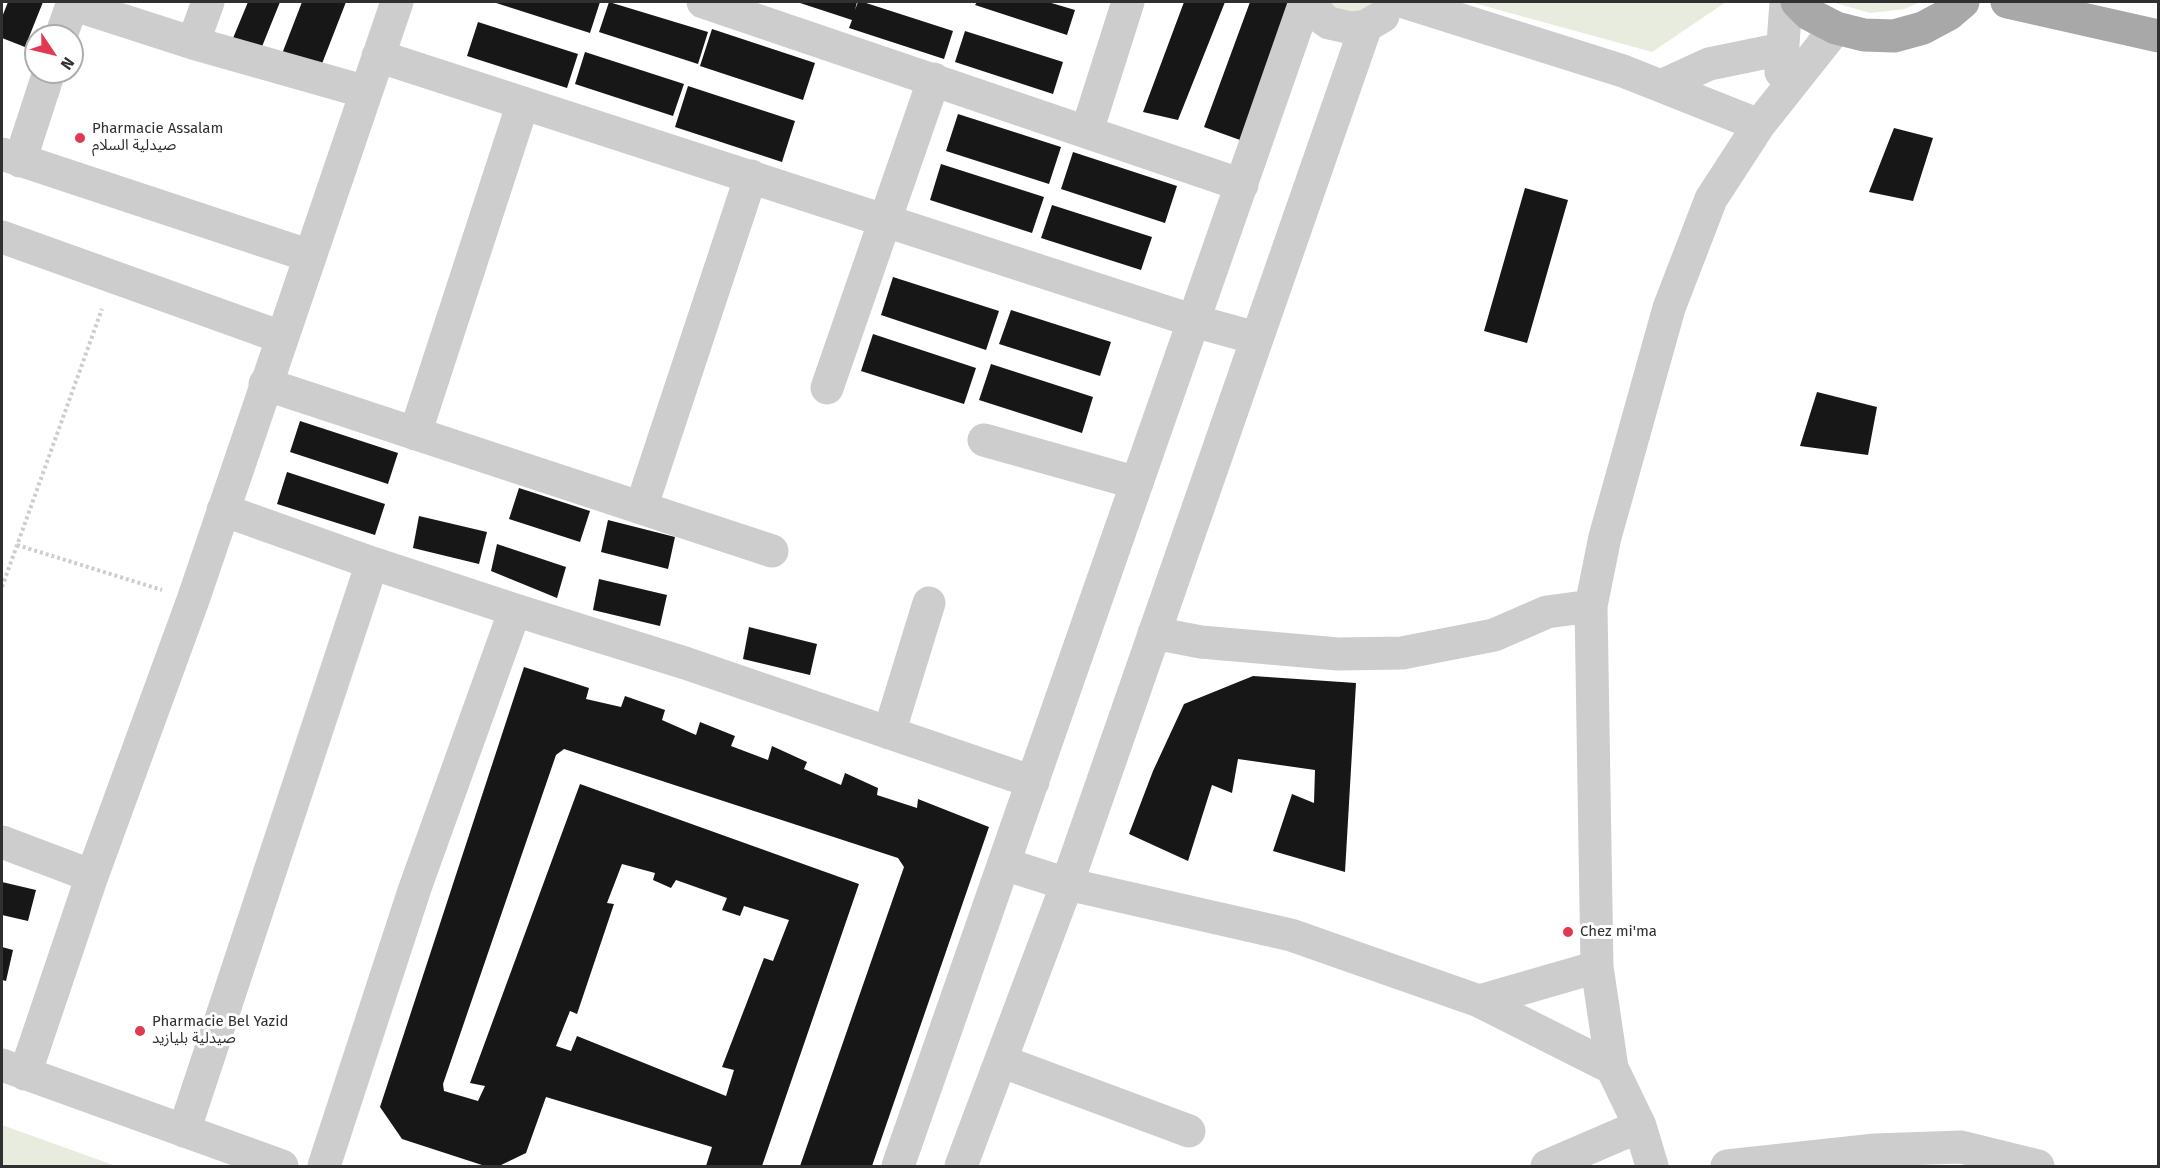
<!DOCTYPE html>
<html>
<head>
<meta charset="utf-8">
<style>
  body { margin:0 }
  #map { position:relative; width:2160px; height:1168px; overflow:hidden; background:#fff; font-family:"Fira Sans",sans-serif }
  canvas { display:block }
  .frame { position:absolute; inset:0; border:3px solid #303030; pointer-events:none }
  .north { position:absolute; left:24px; top:24px; width:60px; height:60px; box-sizing:border-box; background:#fff; border:2px solid #acacac; border-radius:50%; rotate:125deg; font-size:16px; font-weight:700; line-height:24px; text-align:center; color:#303030 }
  .north::after { content:''; display:block; margin:auto; width:21px; height:27px; background:#df3a52; clip-path:polygon(50% 0,100% 100%,50% 72%,0 100%) }
</style>
</head>
<body>
<div id="map">
<canvas width="2160" height="1168"></canvas>
<div class="frame"></div>
<div class="north">N</div>
</div>
<script>
const g = document.querySelector('canvas').getContext('2d');
g.lineJoin = 'round';
function fill(path, color) { g.fillStyle = color; g.fill(path, 'evenodd'); }
const poly = rows => new Path2D(rows.map(r => 'M' + r).join(''));
function trace(path, color, width, dash) { g.strokeStyle = color; g.lineWidth = width; g.lineCap = dash ? 'butt' : 'round'; g.setLineDash(dash || []); g.stroke(path); }
function drawText(font, color, halo, rows, align = 'center') {
  g.font = font + ' "Fira Sans","Noto Sans Arabic",sans-serif'; g.lineWidth = 6; g.setLineDash([]); g.textBaseline = 'middle'; g.strokeStyle = halo; g.fillStyle = color; for (const [text, x, y, turn = 0] of rows) {
    g.save(); g.translate(x, y); g.rotate((+turn || 0) * Math.PI / 180); g.textAlign = isNaN(turn) ? turn : align; if (halo) g.strokeText(text, 0, 0); g.fillText(text, 0, 0); g.restore();
  }
}
const green = poly([
  [1323,2,1378,2,1355,17],
  [1470,2,1726,2,1652,52],
  [1832,2,1920,2,1905,9,1870,13],
  [2,1125,116,1166,2,1166]
]);
const building = poly([
  [8,2,43,2,25,47,2,38,2,17],
  [248,2,280,2,259,54,231,43],
  [302,2,346,2,318,74,280,59],
  [493,2,600,2,590,33],
  [609,2,708,32,698,64,599,32],
  [797,2,857,2,855,10,858,2,863,2,953,31,944,59,849,28,852,20],
  [977,2,1048,2,1075,10,1067,35,975,5],
  [1184,2,1225,2,1178,120,1143,112],
  [1250,2,1290,2,1240,140,1204,127],
  [478,22,578,54,567,88,467,56],
  [712,29,815,63,803,100,700,66],
  [965,31,1063,62,1053,94,955,62],
  [585,52,684,84,673,116,575,84],
  [688,86,795,121,782,162,675,127],
  [958,114,1061,147,1049,184,946,151],
  [1894,128,1933,138,1913,201,1869,192],
  [1073,152,1177,186,1165,223,1061,189],
  [941,164,1044,197,1032,233,930,200],
  [1525,188,1568,200,1527,343,1484,331],
  [1052,205,1152,237,1141,270,1041,238],
  [893,277,999,311,986,350,881,315],
  [1011,310,1111,342,1100,376,999,344],
  [873,334,976,368,964,404,861,371],
  [991,364,1093,397,1082,433,979,400],
  [1817,392,1877,407,1868,455,1800,446],
  [300,421,398,453,388,484,290,452],
  [287,472,385,504,375,535,277,504],
  [519,488,590,511,580,542,509,519],
  [419,516,487,532,479,564,413,548],
  [608,520,675,537,668,569,601,552],
  [497,544,566,567,557,598,491,571],
  [599,579,667,595,660,626,593,610],
  [749,627,817,644,810,675,743,659],
  [524,667,589,688,586,699,621,707,625,696,665,710,662,720,696,735,700,722,735,736,731,746,768,760,772,746,807,762,804,769,841,785,845,773,878,788,877,795,917,808,918,799,989,827,872,1166,800,1166,904,867,898,858,564,749,556,755,443,1084,444,1091,478,1101,485,1086,470,1083,580,784,859,884,762,1166,706,1166,712,1147,546,1097,526,1153,499,1166,485,1166,402,1139,380,1107],
  [622,864,655,873,653,880,671,888,676,880,727,898,722,910,740,916,744,906,789,920,773,961,764,958,722,1067,734,1070,726,1096,577,1036,571,1051,556,1046,570,1011,577,1014,614,904,607,903],
  [1253,676,1356,683,1345,872,1273,851,1292,794,1314,803,1315,770,1238,759,1232,793,1212,785,1188,861,1129,834,1153,771,1184,704],
  [2,882,36,890,28,921,2,915],
  [2,947,13,950,6,981,2,980]
]);
const path = poly([
  [17,545,162,590],
  [2,587,102,309]
]);
const minor = poly([
  [703,2,1242,185],
  [1310,2,1322,18,1329,23,1351,28,1366,26,1383,16],
  [1404,2,1623,71,1759,125],
  [72,4,193,43,366,92],
  [61,36,73,2],
  [193,43,208,2],
  [378,56,1194,321,1256,338],
  [1781,72,1786,2],
  [1661,86,1709,64,1782,49],
  [1087,131,1128,2],
  [2,154,310,256],
  [20,161,49,72],
  [2,237,281,337],
  [265,384,772,551],
  [827,388,934,79],
  [415,434,523,103],
  [984,440,1137,483],
  [641,508,751,176],
  [223,510,372,563,515,610,685,663,1033,782],
  [1154,633,1201,642,1338,654,1402,653,1494,635,1547,612,1591,606],
  [889,733,929,603],
  [2,842,92,876],
  [1004,864,1067,884,1291,935,1479,1001,1612,1068],
  [1479,1001,1597,967],
  [1001,1061,1189,1131],
  [2,1065,282,1166],
  [25,1074,92,876,193,600,397,2],
  [184,1131,372,563],
  [324,1166,415,888,515,610],
  [898,1166,1305,2],
  [961,1166,1067,884,1366,26],
  [1547,1166,1640,1126],
  [1652,1166,1640,1126,1612,1068,1597,967,1591,606,1605,537,1669,308,1711,199,1759,125,1836,28],
  [1727,1166,1875,1150,1961,1147,2038,1166]
]);
const major = poly([
  [1797,2,1809,14,1836,28,1864,35,1894,36,1923,28,1949,14,1963,2],
  [2007,2,2158,36]
]);
const markers = [
  [80,138,6,"#df3a52"],
  [1568,932,6,"#df3a52"],
  [140,1031,6,"#df3a52"]
];
const poiNames = [
  ["Pharmacie Assalam",92,129],
  ["صيدلية السلام",92,146],
  ["Chez mi'ma",1580,932],
  ["Pharmacie Bel Yazid",152,1022],
  ["صيدلية بليازيد",152,1039]
];
fill(green, '#e7ecdf');
fill(building, '#171717');
trace(path, '#cdcdcd', 4, [3, 3]);
trace(minor, '#cdcdcd', 33);
trace(major, '#a8a8a8', 33);
for (const [x, y, r, color] of markers) { const dot = new Path2D(); dot.arc(x, y, r, 0, 2 * Math.PI); g.fillStyle = color; g.fill(dot); trace(dot, '#fff', 2); }
drawText('15px', '#303030', '#fff', poiNames, 'left');
</script>
</body>
</html>
